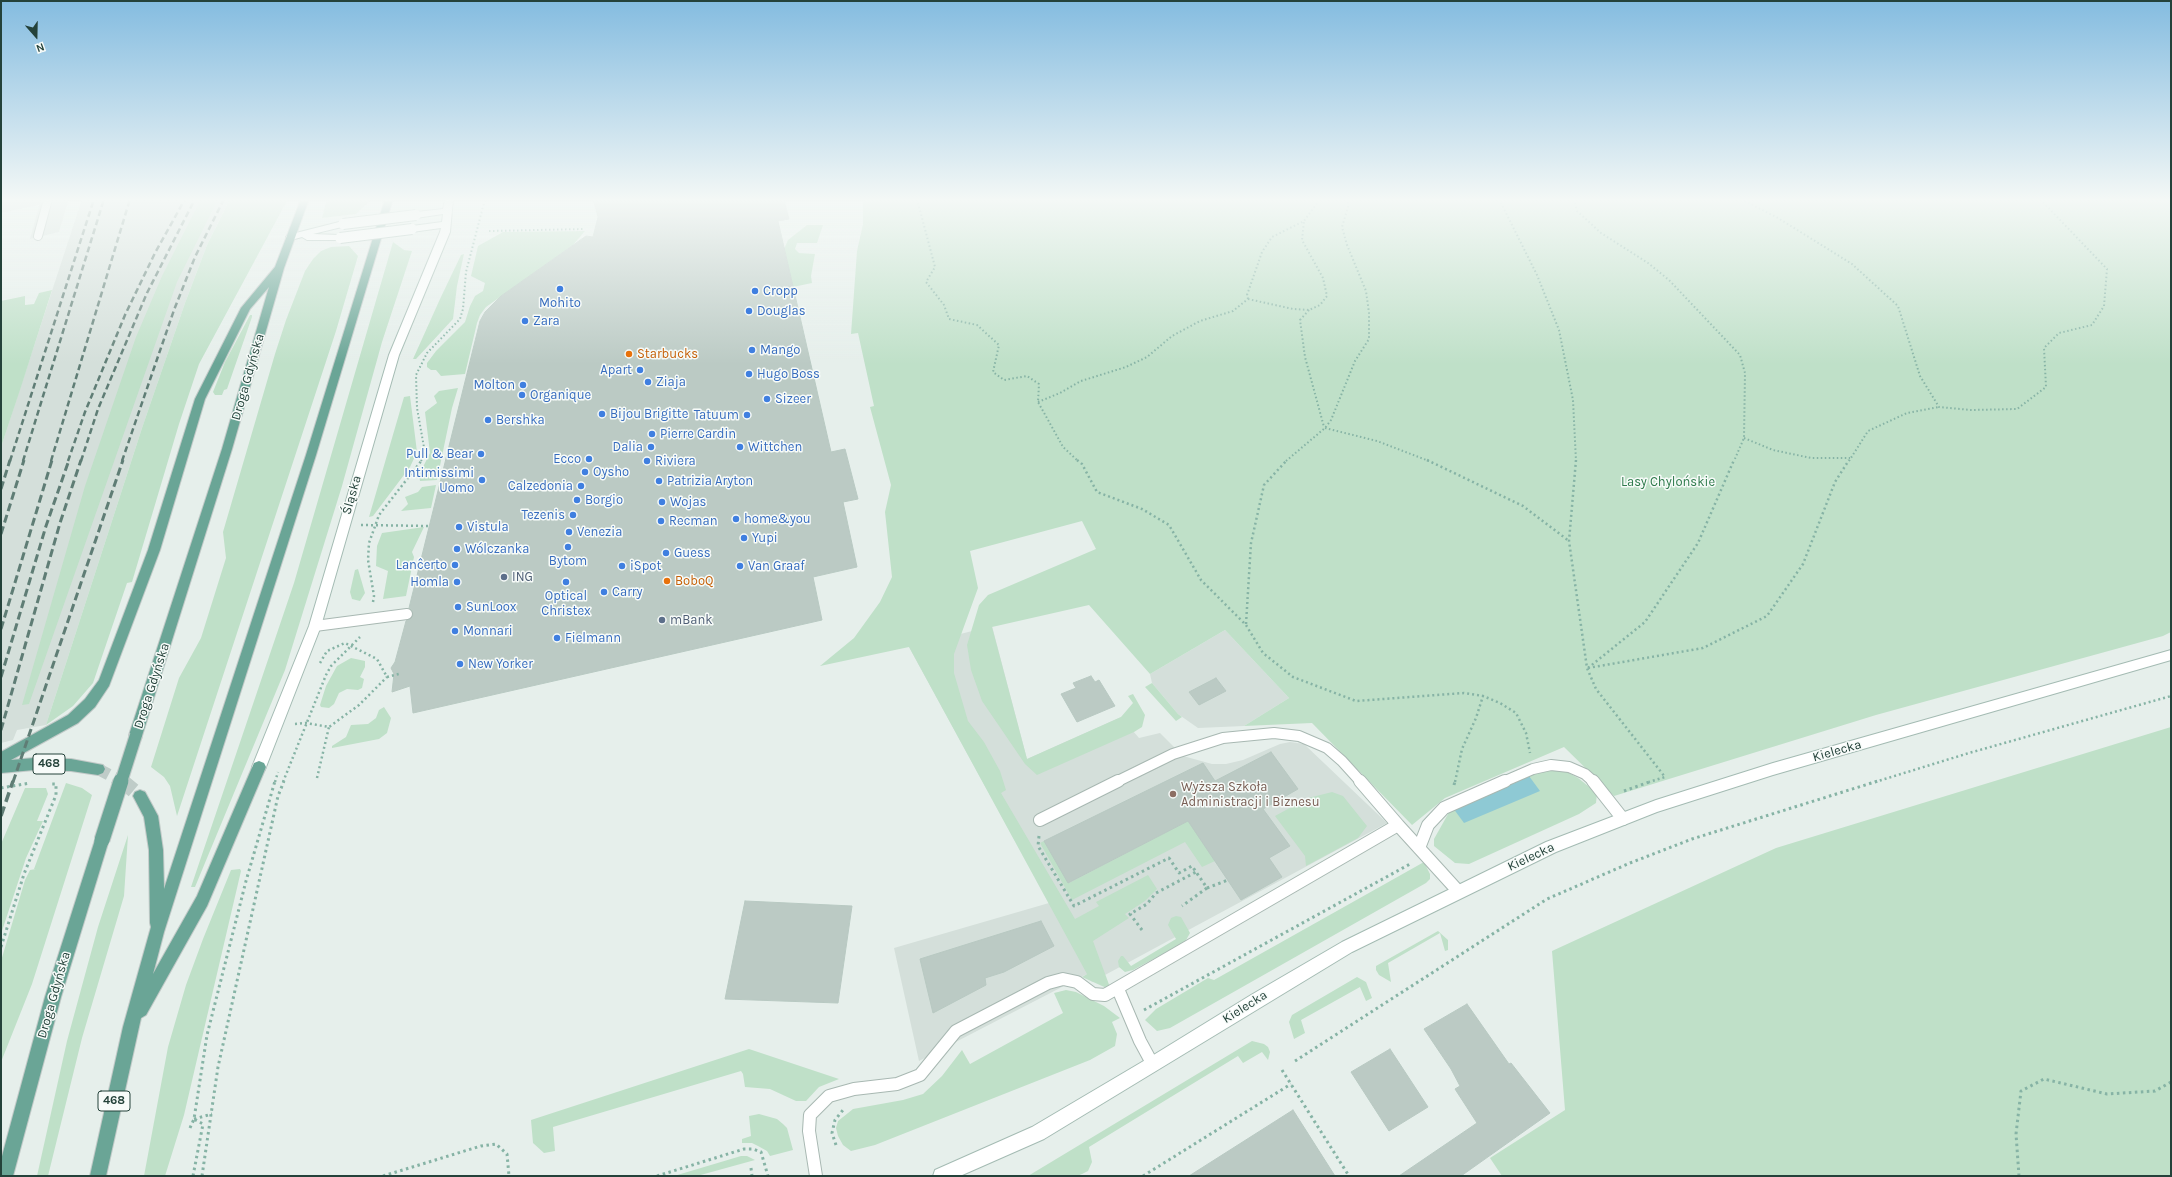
<!DOCTYPE html>
<html>
<head>
<meta charset="utf-8">
<style>
  body { margin:0 }
  #map { position:relative; width:2172px; height:1177px; overflow:hidden; background:#e6efeb; font-family:Karla,sans-serif }
  canvas { display:block }
  .frame { position:absolute; inset:0; border:2px solid #24423a; pointer-events:none }
  .north { position:absolute; left:16px; top:16px; width:40px; height:40px; -webkit-text-stroke:3px #f7fbf9; paint-order:stroke; rotate:160deg; font-size:11px; font-weight:700; line-height:16px; text-align:center; color:#24423a }
  .north::after { content:''; display:block; margin:auto; width:14px; height:18px; background:#24423a; clip-path:polygon(50% 0,100% 100%,50% 72%,0 100%) }
</style>
</head>
<body>
<div id="map">
<canvas width="2172" height="1177"></canvas>
<div class="frame"></div>
<div class="north">N</div>
</div>
<script>
const g = document.querySelector('canvas').getContext('2d');
g.lineJoin = 'round';
function fill(path, color) { g.fillStyle = color; g.fill(path, 'evenodd'); }
const poly = rows => new Path2D(rows.map(r => 'M' + r).join(''));
function trace(path, color, width, dash) { g.strokeStyle = color; g.lineWidth = width; g.lineCap = dash ? 'butt' : 'round'; g.setLineDash(dash || []); g.stroke(path); }
function drawText(font, color, halo, rows, align = 'center') {
  g.font = font + ' Karla,sans-serif'; g.lineWidth = 3; g.setLineDash([]); g.textBaseline = 'middle'; g.strokeStyle = halo; g.fillStyle = color; for (const [text, x, y, turn = 0] of rows) {
    g.save(); g.translate(x, y); g.rotate((+turn || 0) * Math.PI / 180); g.textAlign = isNaN(turn) ? turn : align; if (halo) g.strokeText(text, 0, 0); g.fillText(text, 0, 0); g.restore();
  }
}
const built = poly([
  [1,199,69,199,59,232,30,239,39,205,1,213],
  [82,199,230,199,207,245,185,303,142,428,46,725,17,730,13,740,1,743,1,447],
  [992,626,1027,759,1121,717,1139,738,1160,733,1183,756,1212,764,1226,764,1243,760,1280,744,1290,742,1304,744,1387,823,1092,982,1087,974,919,1061,894,948,1049,903,909,647],
  [1225,630,1289,698,1244,726,1198,728,1178,714,1152,683,1150,674]
]);
const green = poly([
  [201,199,218,199,177,282,29,704,22,705,85,486,136,337,162,276],
  [230,199,288,199,199,364,179,424,132,582,127,583,93,683,73,706,46,725,142,428,185,303,207,245],
  [327,199,372,199,356,214,322,218],
  [863,199,2171,199,2171,632,2163,636,1876,715,1614,796,1564,747,1445,798,1412,825,1312,723,1244,726,1289,698,1225,630,1150,674,1089,605,992,627,1027,759,1121,717,1133,703,1128,696,1133,694,1145,715,1142,727,1134,732,1037,775,1025,764,982,701,971,670,967,645,979,605,988,595,1096,549,1082,521,970,551,978,588,954,654,954,673,968,721,984,742,1000,771,1006,790,1001,793,1075,919,1099,906,1096,902,1148,875,1157,889,1145,901,1125,914,1129,918,1093,941,1111,990,1082,977,1087,974,909,647,820,666,854,638,880,602,892,577,885,512,891,485,870,407,874,406,858,333,851,334,857,251,863,224],
  [807,225,823,225,817,243,797,243,795,249,799,253,815,254,811,276,812,283,793,287,784,249,788,240],
  [585,231,573,245,486,307,480,315,477,323,465,374,441,376,436,370,431,370,427,367,427,363,436,351,465,322,470,306,475,296,483,291,485,283,471,276,478,246,503,232],
  [393,242,404,250,412,251,382,342,342,486,285,670,195,887,191,887,294,583],
  [349,246,358,256,336,331,177,816,170,786,164,777,151,767,179,678,201,638,226,558,223,532,275,354,286,320,305,271,313,259,321,251,331,247],
  [464,254,457,286,453,319,416,359,413,359,440,299,461,255],
  [52,290,21,387,1,447,1,301,25,296,25,305,34,304,39,293],
  [250,315,252,315,252,317,227,389,224,390,222,395,215,395,213,392,225,362],
  [458,388,452,408,437,480,420,481,419,475,430,453,425,412,437,403,434,396,439,391],
  [410,396,417,452,410,467,373,516,369,517,404,397],
  [436,485,431,508,401,511,408,504,405,497,418,492,422,487],
  [424,527,412,552,414,557,406,596,383,599,388,571,376,566,377,546,382,533],
  [358,569,365,593,360,601,352,599,350,592,355,570],
  [351,658,365,661,365,667,360,677,364,679,362,688,358,690,347,689,339,693,334,704,329,708,321,707,320,705,326,686,337,666],
  [1152,683,1178,714,1182,717,1176,721,1145,687],
  [384,707,391,718,387,733,379,739,332,748,332,746,346,737,351,725,368,724,376,718,379,710],
  [2171,727,2171,1176,1502,1176,1490,1158,1565,1110,1552,951,1776,848],
  [1548,771,1565,771,1578,778,1597,793,1596,803,1579,814,1469,864,1455,863,1434,846,1434,839,1452,807,1527,774],
  [66,783,82,788,92,795,32,984,1,1062,1,961,25,880,30,870,36,869,34,869],
  [25,788,46,788,48,794,37,821,43,821,26,858,1,934,1,844],
  [1332,792,1343,796,1367,826,1358,838,1306,866,1305,856,1275,816,1308,798],
  [1188,821,1215,861,1202,867,1185,842,1072,900,1040,843,1044,841,1069,883],
  [128,835,124,896,82,1038,48,1176,37,1176,67,1041,98,927],
  [1424,862,1430,874,1430,879,1426,883,1170,1028,1157,1031,1145,1020,1156,1009,1208,978,1214,980],
  [240,869,241,871,184,1115,165,1176,144,1176,168,1047,186,985,203,939,231,870],
  [1176,916,1181,917,1190,933,1185,942,1133,970,1125,972,1119,967,1118,961,1121,956,1123,956,1131,966,1176,939,1168,925,1171,918],
  [1438,931,1448,940,1448,950,1445,951,1440,933,1388,963,1391,982,1379,975,1376,970,1376,966],
  [1357,977,1366,982,1372,998,1366,1001,1360,987,1301,1020,1305,1033,1294,1039,1289,1022,1292,1015],
  [1066,990,1076,992,1104,1006,1120,1018,1112,1022,1117,1034,1115,1046,1090,1060,875,1145,851,1151,843,1145,838,1136,836,1128,838,1121,853,1109,903,1100,923,1094,942,1076,962,1050,970,1064,1063,1013,1054,993],
  [1252,1041,1264,1044,1268,1047,1270,1052,1268,1060,1262,1052,1243,1063,1238,1056,1089,1147,1092,1162,1088,1171,1082,1174,1077,1176,1028,1176],
  [749,1049,839,1079,819,1087,806,1101,796,1101,770,1089,745,1087,743,1074,741,1071,553,1127,555,1151,544,1153,533,1143,531,1120],
  [759,1114,777,1119,783,1124,787,1128,793,1150,770,1156,767,1151,758,1146,752,1143,742,1143,742,1139,751,1136,749,1116],
  [741,1156,747,1156,755,1160,697,1176,674,1176]
]);
const water = poly([
  [1529,776,1540,791,1464,823,1453,808]
]);
const building = poly([
  [593,199,784,199,789,219,778,221,831,452,845,449,858,499,843,502,857,567,813,577,822,620,413,713,410,686,392,692,394,674,391,668,395,662,406,621,413,616,412,610,409,608,480,321,485,312,501,296,586,236,593,237,598,217,593,199],
  [1091,676,1095,682,1099,680,1115,706,1077,722,1061,694,1076,688,1073,683,1091,676],
  [1216,678,1226,691,1199,705,1189,692,1216,678],
  [1271,752,1298,789,1263,809,1290,846,1269,858,1282,877,1241,900,1188,821,1068,883,1044,841,1203,763,1215,781,1271,752],
  [745,901,852,906,838,1003,725,999,745,901],
  [1041,921,1054,946,1004,972,985,978,986,985,933,1013,920,959,1041,921],
  [1467,1004,1509,1064,1511,1063,1550,1113,1461,1176,1399,1176,1477,1123,1455,1089,1460,1086,1451,1069,1424,1029,1467,1004],
  [1390,1049,1428,1107,1389,1131,1351,1072,1390,1049],
  [1293,1110,1335,1176,1189,1176,1293,1110]
]);
const primaryTunnelFar1 = poly([
  [98,769,123,782]
]);
const primaryTunnel = poly([
  [122,781,140,796]
]);
const pathFar2 = poly([
  [917,199,935,267,926,282,944,305,949,319,977,325,999,345,993,372,1004,380,1027,376,1039,384,1038,402,1063,447,1078,461],
  [1499,199,1537,275,1559,330,1573,400,1576,461],
  [1574,199,1577,211,1601,233,1648,263,1669,280,1740,355,1745,373,1744,438,1734,461],
  [1741,199,1778,218,1852,264,1898,306,1920,376,1939,407,1971,410,2017,409,2046,387,2044,348,2059,333,2092,325,2104,306,2107,269,2040,199],
  [489,231,584,229],
  [1248,299,1293,309,1309,310,1320,305,1327,296,1323,278,1302,240,1304,221],
  [1248,299,1247,295,1262,252,1272,237,1304,221,1320,199],
  [1309,310,1300,320,1305,357,1324,427],
  [1038,402,1060,393,1081,381,1126,367,1147,357,1172,336,1200,321,1233,311,1248,299],
  [1325,428,1377,441,1429,461],
  [1744,438,1773,450,1811,458,1850,458],
  [421,461,425,453,417,408,416,375,427,353,460,319,463,309,466,272,485,199],
  [1286,461,1325,428,1331,420,1355,361,1369,339,1369,313,1366,291,1347,245,1342,227,1348,207,1348,199],
  [1849,461,1868,431,1907,413,1939,407]
]);
const pathFar1 = poly([
  [1077,460,1082,464,1097,492,1142,509,1169,525,1201,580,1246,625,1263,653,1293,677,1356,701,1464,693,1483,696,1500,703,1516,713,1526,733,1530,753],
  [1427,460,1523,506,1569,541],
  [1576,460,1569,541,1587,668,1596,689,1665,777,1649,782],
  [361,525,429,526],
  [373,602,374,596,368,560,369,543,379,515,422,460],
  [1246,624,1251,543,1264,485,1287,460],
  [320,663,327,651,345,643,377,659,387,677,399,674],
  [1588,668,1645,622,1698,543,1734,460],
  [1588,668,1703,648,1767,616,1803,564,1835,482,1849,460],
  [295,724,306,723,329,727,359,705,387,677],
  [317,778,329,727],
  [275,782,278,772],
  [283,782,326,675,331,666,360,637],
  [1455,782,1462,749,1476,718,1483,696],
  [1875,782,1969,753,2171,696]
]);
const path = poly([
  [1454,785,1455,781],
  [1,788,30,783],
  [1624,791,1652,781],
  [1039,836,1038,846,1074,906,1169,858,1179,873,1192,866,1207,888,1182,906],
  [1207,888,1228,880],
  [1142,930,1130,914,1147,904,1156,893,1196,872],
  [1,947,24,874,56,795,56,784,51,784],
  [1144,1010,1410,864],
  [1295,1061,1547,899,1630,863,1692,839,1878,781],
  [1282,1070,1349,1176],
  [194,1119,212,1114],
  [190,1128,194,1119,207,1035,246,881,275,781],
  [836,1145,832,1133,835,1120,843,1110],
  [751,1168,752,1176],
  [193,1176,203,1124,194,1119],
  [202,1176,218,1067,278,796,284,781],
  [383,1176,481,1146,496,1144,507,1154,509,1176],
  [657,1176,744,1149,753,1149,761,1152,768,1176],
  [1143,1176,1291,1084],
  [2019,1176,2016,1134,2021,1091,2044,1079,2107,1094,2155,1091,2171,1082]
]);
const laneFar2 = poly([
  [38,236,48,199]
]);
const laneFar1 = poly([
  [315,626,407,614],
  [1116,782,1173,754,1223,738,1274,733,1299,736,1327,748,1342,761,1361,782],
  [1503,782,1533,769,1551,765,1569,767,1585,774,1594,782]
]);
const lane = poly([
  [1360,781,1398,825],
  [1593,781,1623,819],
  [1040,820,1118,781],
  [1419,848,1428,825,1444,808,1505,781],
  [1118,989,1140,1041,1153,1065],
  [816,1176,809,1131,810,1115,829,1096,854,1089,897,1084,920,1075,956,1031,1048,983,1063,979,1077,982,1093,994,1105,995,1398,825,1458,891]
]);
const secondary = poly([
  [445,199,453,199,450,232,399,355,321,626,266,767,264,771,259,773,254,771,252,767,309,626,389,355,440,232,441,228,412,232,407,229,412,226,442,222,443,214,416,218,411,215,416,212,443,209,445,199],
  [343,221,346,222,346,226,313,234,340,235,345,238,343,240,307,240,302,237,291,240,286,237,288,235,343,221],
  [2171,650,2171,660,1773,775,1657,812,1556,852,1352,952,1044,1139,960,1176,933,1176,935,1170,1032,1127,1147,1059,1251,995,1342,942,1546,842,1656,800,1773,763,2171,650]
]);
const primary = poly([
  [301,199,309,199,284,268,232,449,141,739,136,741,131,739,129,735,222,449,269,287,250,309,205,399,160,550,109,686,95,707,78,723,11,760,34,758,71,759,103,765,105,769,103,773,98,775,71,771,34,770,1,773,1,752,68,715,85,699,99,680,148,550,195,399,241,308,275,267,301,199],
  [385,199,393,199,316,455,164,932,153,974,197,896,254,763,259,761,264,763,266,767,207,906,146,1015,141,1018,106,1176,90,1176,123,1027,151,927,150,923,149,850,144,817,133,796,135,792,140,790,145,792,158,816,163,850,164,889,306,455,385,199],
  [102,834,107,835,109,840,61,997,13,1176,1,1176,1,1160,45,997,95,840,97,835,102,834]
]);
const railFar2 = poly([
  [10,461,94,199],
  [23,461,104,199],
  [51,461,130,199],
  [68,461,85,412,125,315,155,253,185,199],
  [81,461,98,409,147,293,195,199],
  [122,461,174,310,195,257,224,199]
]);
const railFar1 = poly([
  [1,489,10,460],
  [1,534,24,460],
  [1,629,52,460],
  [1,677,46,526,69,460],
  [1,730,60,523,81,460],
  [13,782,123,460]
]);
const rail = poly([
  [1,816,13,781]
]);
const secondaryBridge = poly([
  [343,224,416,215],
  [340,238,412,229]
]);
const primaryBridgeFar1 = poly([
  [121,782,136,735]
]);
const primaryBridge = poly([
  [102,840,121,781]
]);
const markers = [
  [560,289,4,"#3f7fe0"],
  [755,291,4,"#3f7fe0"],
  [749,311,4,"#3f7fe0"],
  [525,321,4,"#3f7fe0"],
  [752,350,4,"#3f7fe0"],
  [629,354,4,"#e8710a"],
  [640,370,4,"#3f7fe0"],
  [749,374,4,"#3f7fe0"],
  [648,382,4,"#3f7fe0"],
  [523,385,4,"#3f7fe0"],
  [522,395,4,"#3f7fe0"],
  [767,399,4,"#3f7fe0"],
  [602,414,4,"#3f7fe0"],
  [747,415,4,"#3f7fe0"],
  [488,420,4,"#3f7fe0"],
  [652,434,4,"#3f7fe0"],
  [651,447,4,"#3f7fe0"],
  [740,447,4,"#3f7fe0"],
  [481,454,4,"#3f7fe0"],
  [589,459,4,"#3f7fe0"],
  [647,461,4,"#3f7fe0"],
  [585,472,4,"#3f7fe0"],
  [482,480,4,"#3f7fe0"],
  [659,481,4,"#3f7fe0"],
  [581,486,4,"#3f7fe0"],
  [577,500,4,"#3f7fe0"],
  [662,502,4,"#3f7fe0"],
  [573,515,4,"#3f7fe0"],
  [736,519,4,"#3f7fe0"],
  [661,521,4,"#3f7fe0"],
  [459,527,4,"#3f7fe0"],
  [569,532,4,"#3f7fe0"],
  [744,538,4,"#3f7fe0"],
  [568,547,4,"#3f7fe0"],
  [457,549,4,"#3f7fe0"],
  [666,553,4,"#3f7fe0"],
  [455,565,4,"#3f7fe0"],
  [622,566,4,"#3f7fe0"],
  [740,566,4,"#3f7fe0"],
  [504,577,4,"#5c6f8a"],
  [667,581,4,"#e8710a"],
  [457,582,4,"#3f7fe0"],
  [566,582,4,"#3f7fe0"],
  [604,592,4,"#3f7fe0"],
  [458,607,4,"#3f7fe0"],
  [662,620,4,"#5c6f8a"],
  [455,631,4,"#3f7fe0"],
  [557,638,4,"#3f7fe0"],
  [460,664,4,"#3f7fe0"],
  [1173,794,4,"#8d6e63"]
];
const shields = [
  [49,764,32],
  [114,1101,32]
];
const shieldNames = [
  ["468",49,764],
  ["468",114,1101]
];
const shopNames = [
  ["Cropp",763,291],
  ["Mohito",560,303,"center"],
  ["Douglas",757,311],
  ["Zara",533,321],
  ["Mango",760,350],
  ["Apart",632,370,"right"],
  ["Hugo Boss",757,374],
  ["Ziaja",656,382],
  ["Molton",515,385,"right"],
  ["Organique",530,395],
  ["Sizeer",775,399],
  ["Bijou Brigitte",610,414],
  ["Tatuum",739,415,"right"],
  ["Bershka",496,420],
  ["Pierre Cardin",660,434],
  ["Dalia",643,447,"right"],
  ["Wittchen",748,447],
  ["Pull & Bear",473,454,"right"],
  ["Ecco",581,459,"right"],
  ["Riviera",655,461],
  ["Oysho",593,472],
  ["Intimissimi",474,473,"right"],
  ["Uomo",474,488,"right"],
  ["Patrizia Aryton",667,481],
  ["Calzedonia",573,486,"right"],
  ["Borgio",585,500],
  ["Wojas",670,502],
  ["Tezenis",565,515,"right"],
  ["home&you",744,519],
  ["Recman",669,521],
  ["Vistula",467,527],
  ["Venezia",577,532],
  ["Yupi",752,538],
  ["Wólczanka",465,549],
  ["Guess",674,553],
  ["Bytom",568,561,"center"],
  ["Lanĉerto",447,565,"right"],
  ["iSpot",630,566],
  ["Van Graaf",748,566],
  ["Homla",449,582,"right"],
  ["Carry",612,592],
  ["Optical",566,596,"center"],
  ["Christex",566,611,"center"],
  ["SunLoox",466,607],
  ["Monnari",463,631],
  ["Fielmann",565,638],
  ["New Yorker",468,664]
];
const foodNames = [
  ["Starbucks",637,354],
  ["BoboQ",675,581]
];
const streetNames = [
  ["Droga Gdyńska",248,377,-74],
  ["Śląska",352,495,-74],
  ["Droga Gdyńska",152,686,-72],
  ["Kielecka",1837,751,-16],
  ["Kielecka",1531,857,-25],
  ["Droga Gdyńska",54,995,-74],
  ["Kielecka",1245,1007,-32]
];
const parkNames = [
  ["Lasy Chylońskie",1668,482]
];
const serviceNames = [
  ["ING",512,577],
  ["mBank",670,620]
];
const educationNames = [
  ["Wyższa Szkoła",1181,787],
  ["Administracji i Biznesu",1181,802]
];
fill(built, '#d4dfda');
fill(green, '#bfe0c8');
fill(water, '#8ec9d4');
fill(building, '#bbcac4');
trace(building, '#b8c9c2', 1);
trace(primaryTunnelFar1, '#bfccc8', 12, [12, 6]);
trace(primaryTunnel, '#bfccc8', 15, [15, 8]);
trace(laneFar2, '#a8b8b2', 10);
trace(laneFar1, '#a8b8b2', 12);
trace(lane, '#a8b8b2', 14);
trace(secondary, '#a4bbb3', 2);
trace(primary, '#c2cac8', 2);
trace(pathFar2, '#86b3a5', 2, [1.5, 2.5]);
trace(pathFar1, '#86b3a5', 2.5, [2, 3]);
trace(path, '#86b3a5', 3, [2.5, 3.5]);
trace(laneFar2, '#fff', 8);
trace(laneFar1, '#fff', 10);
trace(lane, '#fff', 12);
fill(secondary, '#fff');
fill(primary, '#6aa596');
trace(railFar2, '#5f7d75', 2.5, [6, 3.5]);
trace(railFar1, '#5f7d75', 3, [8, 4]);
trace(rail, '#5f7d75', 3.5, [10, 5]);
trace(secondaryBridge, '#a4bbb3', 12, []);
trace(primaryBridgeFar1, '#c2cac8', 14, []);
trace(primaryBridge, '#c2cac8', 17, []);
trace(secondaryBridge, '#fff', 10);
trace(primaryBridgeFar1, '#6aa596', 12);
trace(primaryBridge, '#6aa596', 15);
const sky = g.createLinearGradient(0, 0, 0, 364);
sky.addColorStop(0, '#84bce0');
sky.addColorStop(0.55, '#f4f8f6');
sky.addColorStop(1, '#f4f8f600');
g.fillStyle = sky;
g.fillRect(0, 0, 2172, 364);
for (const [x, y, r, color] of markers) { const dot = new Path2D(); dot.arc(x, y, r, 0, 2 * Math.PI); g.fillStyle = color; g.fill(dot); trace(dot, '#f7fbf9', 1.5); }
for (const [x, y, w] of shields) { const box = new Path2D(); box.roundRect(x - w / 2, y - 10, w, 20, 3); g.fillStyle = '#f7fbf9'; g.fill(box); trace(box, '#24423a', 1); }
drawText('bold 12px', '#24423a', null, shieldNames);
drawText('13px', '#366cbe', '#f7fbf9', shopNames, 'left');
drawText('13px', '#c56008', '#f7fbf9', foodNames, 'left');
drawText('13px', '#24423a', '#f7fbf9', streetNames);
drawText('13px', '#2d7a4b', '#f7fbf9', parkNames);
drawText('13px', '#4e5e75', '#f7fbf9', serviceNames, 'left');
drawText('13px', '#785e54', '#f7fbf9', educationNames, 'left');
</script>
</body>
</html>
